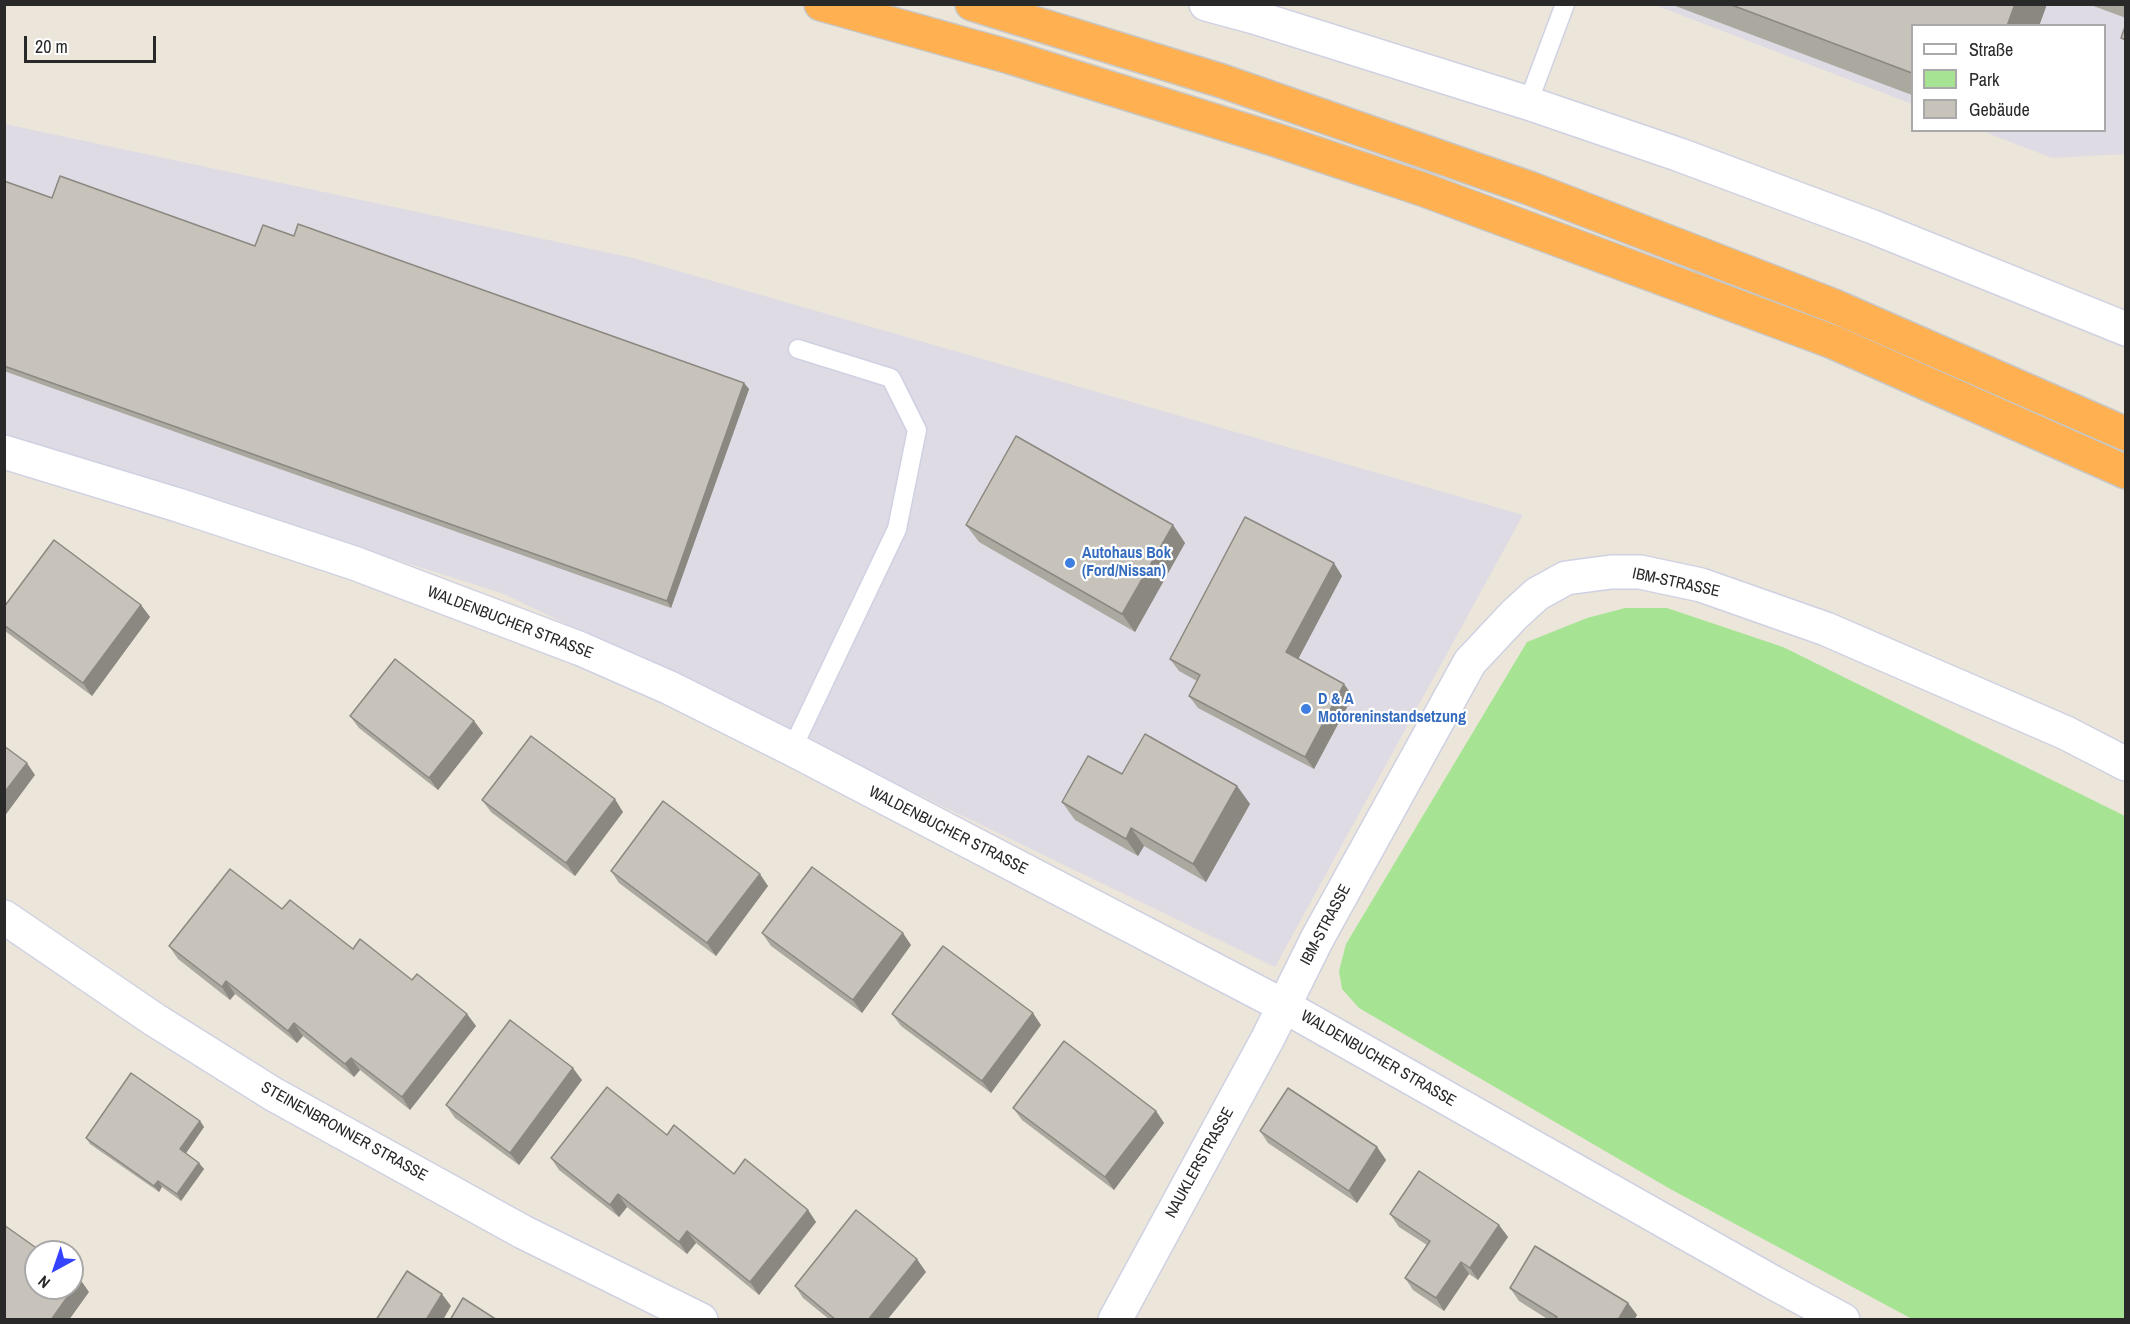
<!DOCTYPE html>
<html>
<head>
<meta charset="utf-8">
<style>
  body { margin:0 }
  #map { position:relative; width:2130px; height:1324px; overflow:hidden; background:#ece6da; font-family:"Archivo Narrow",sans-serif }
  canvas { display:block }
  .frame { position:absolute; inset:0; border:6px solid #292929; pointer-events:none }
  .legend { position:absolute; left:1911px; top:24px; width:195px; height:108px; box-sizing:border-box; background:#fff; border:2px solid #a9a9a9; margin:0; padding:8px 10px; list-style:none; font-size:18px; color:#292929 }
  .legend li { display:flex; align-items:center; gap:12px; height:30px }
  .legend b { width:30px; border:2px solid #a9a9a9 }
  .north { position:absolute; left:24px; top:1240px; width:60px; height:60px; box-sizing:border-box; background:#fff; border:2px solid #a9a9a9; border-radius:50%; rotate:220deg; font-size:16px; font-weight:700; line-height:24px; text-align:center; color:#292929 }
  .north::after { content:''; display:block; margin:auto; width:21px; height:27px; background:#3443ff; clip-path:polygon(50% 0,100% 100%,50% 72%,0 100%) }
  .scale { position:absolute; left:24px; top:36px; width:132px; height:27px; box-sizing:border-box; border:3px solid #292929; border-top:0; padding-left:8px; font-size:18px; line-height:21px; white-space:nowrap; color:#292929; -webkit-text-stroke:4px #fff; paint-order:stroke }
</style>
</head>
<body>
<div id="map">
<canvas width="2130" height="1324"></canvas>
<div class="frame"></div>
<ul class="legend">
<li><b style="height:8px;background:#fff"></b>Straße</li>
<li><b style="height:16px;background:#a6e494"></b>Park</li>
<li><b style="height:16px;background:#c7c3ba"></b>Gebäude</li>
</ul>
<div class="north">N</div>
<div class="scale">20 m</div>
</div>
<script>
const g = document.querySelector('canvas').getContext('2d');
g.lineJoin = 'round';
function fill(path, color) { g.fillStyle = color; g.fill(path, 'evenodd'); }
const poly = rows => new Path2D(rows.map(r => 'M' + r).join(''));
function trace(path, color, width, dash) { g.strokeStyle = color; g.lineWidth = width; g.lineCap = dash ? 'butt' : 'round'; g.setLineDash(dash || []); g.stroke(path); }
function drawText(font, color, halo, rows, align = 'center') {
  g.font = font + ' "Archivo Narrow",sans-serif'; g.lineWidth = 4.5; g.setLineDash([]); g.textBaseline = 'middle'; g.strokeStyle = halo; g.fillStyle = color; for (const [text, x, y, turn = 0] of rows) {
    g.save(); g.translate(x, y); g.rotate((+turn || 0) * Math.PI / 180); g.textAlign = isNaN(turn) ? turn : align; if (halo) g.strokeText(text, 0, 0); g.fillText(text, 0, 0); g.restore();
  }
}
const industrial = poly([
  [1655,5,2125,5,2125,154,2052,158,1982,131,2104,130,2104,26,1912,26,1912,104],
  [5,124,633,258,1523,515,1275,967,504,594,5,435]
]);
const green = poly([
  [1625,608,1667,608,1783,647,2125,816,2125,1319,1912,1319,1672,1190,1359,1008,1342,989,1339,971,1346,944,1527,642,1587,618]
]);
const lane = poly([
  [1528,103,1565,4],
  [792,749,897,529,917,430,891,378,798,349]
]);
const street = poly([
  [4,452,178,505,354,563,581,649,670,688,792,749,1284,1006,1774,1283,1843,1320],
  [4,917,155,1020,273,1094,523,1232,701,1320],
  [1115,1320,1268,1038,1317,939,1470,662,1514,615,1537,594,1566,578,1611,572,1640,572,1701,585,1826,629,2066,733,2126,764]
]);
const secondary = poly([
  [1206,4,1254,17,1528,103,1680,155,1873,227,2126,329]
]);
const highway = poly([
  [821,4,1010,57,1273,139,1422,189,1833,342,2126,472],
  [972,4,1222,81,1529,188,1834,306,2126,434]
]);
const wall = poly([
  [1670,4,2047,4,2039,26,1912,26,1912,95],
  [2088,4,2126,4,2126,18],
  [4,181,52,198,255,246,294,236,744,383,749,389,671,608,4,371],
  [966,525,1173,525,1185,543,1135,632,979,542],
  [1342,576,1298,659,1353,696,1314,769,1198,708,1189,696,1197,681,1179,671,1170,659],
  [141,605,150,617,92,696,5,631,4,607],
  [350,716,474,721,483,733,438,790,359,728],
  [1122,774,1237,786,1250,804,1206,882,1144,846,1138,856,1075,820,1062,802],
  [482,800,623,812,575,876,491,812],
  [611,871,768,886,716,956,619,883],
  [282,909,467,1014,476,1026,410,1110,360,1070,354,1077,303,1036,297,1043,235,994,230,1000,178,959,169,946],
  [762,933,911,945,862,1013,771,946],
  [892,1014,1041,1025,991,1093,901,1026],
  [582,1080,519,1165,455,1118,446,1105],
  [1013,1108,1156,1111,1164,1123,1114,1190,1022,1120],
  [200,1121,204,1127,186,1153,204,1169,181,1201,162,1187,159,1192,90,1144,86,1138],
  [1260,1131,1377,1147,1386,1160,1357,1203,1268,1143],
  [667,1135,734,1174,808,1210,816,1222,759,1295,696,1243,687,1254,627,1207,619,1217,559,1170,551,1158],
  [1390,1214,1499,1225,1508,1237,1478,1280,1469,1274,1444,1311,1413,1290,1405,1278,1427,1245,1399,1227],
  [926,1272,887,1320,830,1320,803,1298,795,1286],
  [1510,1288,1628,1303,1637,1315,1634,1320,1549,1320,1519,1301]
]);
const shadedWall = poly([
  [2015,4,2047,4,2039,26,2007,26],
  [744,383,749,389,671,608,667,601],
  [1173,525,1185,543,1135,632,1122,614],
  [1334,563,1342,576,1295,665,1286,652],
  [141,605,150,617,92,696,83,683],
  [1344,684,1353,696,1314,769,1305,757],
  [474,721,483,733,438,790,429,778],
  [27,763,35,775,4,817,4,793],
  [1237,786,1250,804,1206,882,1193,864],
  [615,799,623,812,575,876,566,863],
  [1131,828,1144,846,1138,856,1126,839],
  [760,874,768,886,716,956,707,943],
  [903,933,911,945,862,1013,853,1000],
  [226,981,235,994,230,1000,222,987],
  [1033,1013,1041,1025,991,1093,982,1081],
  [467,1014,476,1026,410,1110,402,1097],
  [294,1023,303,1036,297,1043,288,1031],
  [351,1058,360,1070,354,1077,345,1064],
  [573,1068,582,1080,519,1165,510,1153],
  [1156,1111,1164,1123,1114,1190,1105,1177],
  [200,1121,204,1127,184,1156,180,1149],
  [1377,1147,1386,1160,1357,1203,1349,1191],
  [199,1163,204,1169,181,1201,177,1194],
  [158,1181,162,1187,159,1192,154,1186],
  [618,1194,627,1207,619,1217,610,1205],
  [808,1210,816,1222,759,1295,750,1282],
  [1499,1225,1508,1237,1478,1280,1470,1268],
  [687,1231,696,1243,687,1254,679,1242],
  [917,1259,926,1272,887,1320,868,1320],
  [1461,1262,1469,1274,1444,1311,1436,1298],
  [80,1279,89,1292,69,1320,51,1320],
  [442,1294,451,1306,443,1320,426,1320],
  [1628,1303,1637,1315,1634,1320,1618,1320]
]);
const building = poly([
  [1729,4,2015,4,2007,26,1912,26,1912,73,1729,4],
  [2126,24,2126,40,2121,38,2126,24],
  [60,176,255,246,263,225,294,236,298,224,744,383,667,601,4,366,4,181,52,198,60,176],
  [1016,436,1173,525,1122,614,966,525,1016,436],
  [1245,517,1334,563,1286,652,1344,684,1305,757,1189,696,1200,675,1170,659,1245,517],
  [54,540,141,605,83,683,4,625,4,607,54,540],
  [395,659,474,721,429,778,350,716,395,659],
  [1145,734,1237,786,1193,864,1131,828,1126,839,1062,802,1088,756,1122,774,1145,734],
  [531,736,615,799,566,863,482,800,531,736],
  [4,746,27,763,4,793,4,746],
  [663,801,760,874,707,943,611,871,663,801],
  [812,867,903,933,853,1000,762,933,812,867],
  [230,869,282,909,290,900,353,949,360,939,412,980,417,974,467,1014,402,1097,351,1058,345,1064,294,1023,288,1031,226,981,222,987,169,946,230,869],
  [943,946,1033,1013,982,1081,892,1014,943,946],
  [510,1020,573,1068,510,1153,446,1105,510,1020],
  [1064,1041,1156,1111,1105,1177,1013,1108,1064,1041],
  [131,1073,200,1121,180,1149,199,1163,177,1194,158,1181,154,1186,86,1138,131,1073],
  [607,1087,667,1135,674,1125,734,1174,745,1159,808,1210,750,1282,687,1231,679,1242,618,1194,610,1205,551,1158,607,1087],
  [1288,1088,1377,1147,1349,1191,1260,1131,1288,1088],
  [1419,1171,1499,1225,1470,1268,1461,1262,1436,1298,1405,1278,1430,1241,1390,1214,1419,1171],
  [856,1210,917,1259,868,1320,836,1320,795,1286,856,1210],
  [4,1225,42,1252,36,1252,36,1288,72,1288,72,1274,80,1279,51,1320,4,1320,4,1225],
  [1535,1246,1628,1303,1618,1320,1555,1320,1557,1317,1510,1288,1535,1246],
  [407,1271,442,1294,426,1320,376,1320,407,1271],
  [463,1298,497,1320,450,1320,463,1298]
]);
const markers = [
  [1070,563,6,"#3f7fe0"],
  [1306,709,6,"#3f7fe0"]
];
const shopNames = [
  ["Autohaus Bok",1082,554],
  ["(Ford/Nissan)",1082,572],
  ["D & A",1318,700],
  ["Motoreninstandsetzung",1318,718]
];
const streetNames = [
  ["IBM-STRASSE",1676,583,12],
  ["WALDENBUCHER STRASSE",510,623,21],
  ["WALDENBUCHER STRASSE",948,831,27],
  ["IBM-STRASSE",1326,925,-62],
  ["WALDENBUCHER STRASSE",1378,1059,30],
  ["STEINENBRONNER STRASSE",344,1132,29],
  ["NAUKLERSTRASSE",1200,1163,-61]
];
fill(industrial, '#dedbe4');
fill(green, '#a6e494');
trace(lane, '#cfd1e2', 21);
trace(street, '#cfd1e2', 36);
trace(secondary, '#cfd1e2', 36);
trace(highway, '#c7c7c7', 36);
trace(lane, '#fff', 18);
trace(street, '#fff', 33);
trace(secondary, '#fff', 33);
trace(highway, '#ffb051', 33);
fill(wall, '#aba8a0');
fill(shadedWall, '#8b8882');
fill(building, '#c7c3ba');
trace(building, '#8b8882', 1.5);
for (const [x, y, r, color] of markers) { const dot = new Path2D(); dot.arc(x, y, r, 0, 2 * Math.PI); g.fillStyle = color; g.fill(dot); trace(dot, '#fff', 2); }
drawText('bold 16px', '#366cbe', '#fff', shopNames, 'left');
drawText('16px', '#292929', '#fff', streetNames);
</script>
</body>
</html>
